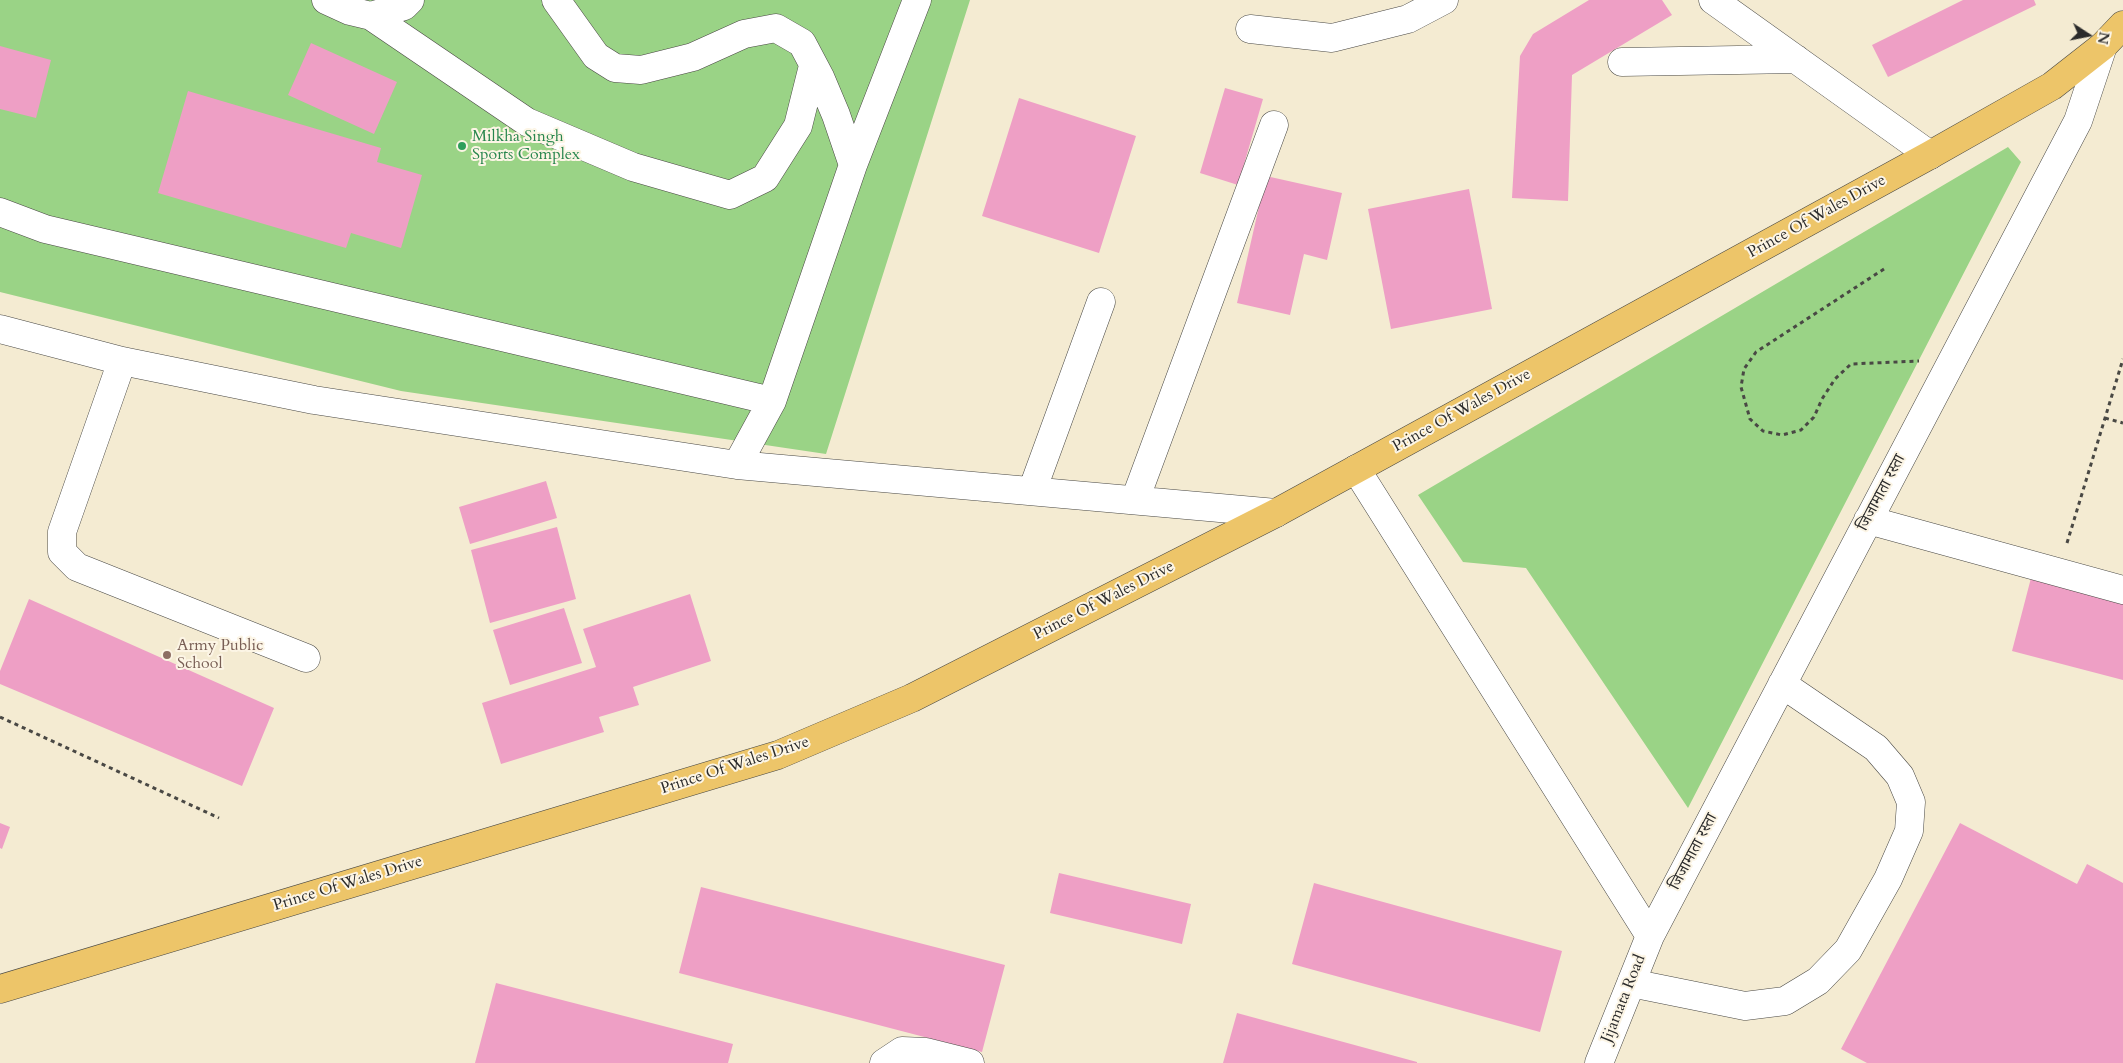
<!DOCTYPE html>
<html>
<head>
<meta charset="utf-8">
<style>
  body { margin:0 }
  #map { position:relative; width:2123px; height:1063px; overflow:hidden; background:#f4ebd2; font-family:Cardo,serif }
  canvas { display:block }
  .north { position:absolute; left:2063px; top:10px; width:50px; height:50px; -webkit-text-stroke:4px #fcf5e5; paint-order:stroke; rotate:101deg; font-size:14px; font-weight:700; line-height:20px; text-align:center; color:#2b2b2b }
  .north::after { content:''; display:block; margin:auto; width:18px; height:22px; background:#2b2b2b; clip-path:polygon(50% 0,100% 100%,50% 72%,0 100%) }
</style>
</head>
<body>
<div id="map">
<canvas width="2123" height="1063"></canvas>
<div class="north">N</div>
</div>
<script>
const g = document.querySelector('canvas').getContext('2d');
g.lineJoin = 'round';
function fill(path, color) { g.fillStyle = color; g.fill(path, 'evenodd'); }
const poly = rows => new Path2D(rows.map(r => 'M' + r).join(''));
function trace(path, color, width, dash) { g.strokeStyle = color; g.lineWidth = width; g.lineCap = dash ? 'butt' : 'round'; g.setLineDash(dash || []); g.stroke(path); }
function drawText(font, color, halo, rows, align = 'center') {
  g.font = font + ' Cardo,"Noto Serif Devanagari",serif'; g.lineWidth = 4; g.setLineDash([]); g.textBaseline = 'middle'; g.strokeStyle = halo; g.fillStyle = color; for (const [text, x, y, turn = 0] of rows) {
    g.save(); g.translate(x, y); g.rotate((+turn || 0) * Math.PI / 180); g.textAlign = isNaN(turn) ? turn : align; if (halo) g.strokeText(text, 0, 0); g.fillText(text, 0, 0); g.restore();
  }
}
const green = poly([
  [0,0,970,0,826,454,401,391,0,292],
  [2008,147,2021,162,1688,808,1526,568,1463,562,1418,495]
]);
const building = poly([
  [1589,0,1662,0,1672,15,1572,75,1568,201,1512,198,1520,56,1533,34],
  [1963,0,2034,0,2036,5,1888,77,1872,45],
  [311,43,397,82,374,134,288,95],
  [0,46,51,60,36,118,0,109],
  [1225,88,1263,99,1238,185,1200,173],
  [188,91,381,148,377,162,422,175,401,248,351,233,346,248,158,193],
  [1019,98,1136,136,1099,253,982,216],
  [1266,176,1342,193,1327,260,1304,254,1290,315,1237,303],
  [1469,189,1492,309,1391,329,1368,209],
  [546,481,557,518,470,544,459,507],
  [557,527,576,599,490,623,471,550],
  [2031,578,2123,602,2123,680,2012,651],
  [690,594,711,661,633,687,639,705,599,717,604,732,501,764,482,703,596,667,583,629],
  [29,599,274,708,242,786,0,684,0,671],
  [564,608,582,663,510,685,493,630],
  [0,823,10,827,2,849,0,848],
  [1960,823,2077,884,2087,864,2123,883,2123,1063,1867,1063,1841,1049],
  [1059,873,1191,904,1182,944,1050,913],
  [1314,883,1562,951,1540,1032,1292,964],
  [701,887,1005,965,982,1052,679,973],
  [496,983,733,1044,728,1063,475,1063],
  [1237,1013,1417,1062,1417,1063,1223,1063]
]);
const path = poly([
  [1884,269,1756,352,1744,369,1741,387,1750,419,1763,431,1782,435,1801,430,1814,417,1822,399,1835,379,1851,364,1919,361],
  [2105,418,2123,423],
  [2067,543,2123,359],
  [0,717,219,818]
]);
const minor = poly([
  [326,0,350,11,371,16,404,6,410,0],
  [556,0,596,56,615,68,641,70,693,57,744,34,776,28,802,43,820,77,836,115,853,165],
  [1713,0,1930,155],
  [371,16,527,122,633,167,730,195,765,178,798,126,813,66],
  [1250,29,1332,38,1408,19,1444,0],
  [1622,62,1796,59],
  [0,212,45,229,772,401],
  [0,329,122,361,314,400,737,465,1276,513],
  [122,361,62,532,62,552,77,567,306,658],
  [737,465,772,401,853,165,917,0],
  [1356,469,1650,936],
  [1032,491,1101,302],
  [1135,500,1274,125],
  [1868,520,2123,590],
  [1631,983,1745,1006,1785,1001,1818,981,1848,950,1888,879,1909,831,1911,802,1900,776,1876,748,1782,684],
  [884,1063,902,1051,926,1052,970,1063],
  [1599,1063,1650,936,2078,121,2103,46]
]);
const major = poly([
  [0,989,778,755,912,698,1276,513,1930,155,2052,86,2103,46,2123,25]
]);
const markers = [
  [462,146,5,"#2e9e5b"],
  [167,655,5,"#8d6e63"]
];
const leisureNames = [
  ["Milkha Singh",472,137],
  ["Sports Complex",472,155]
];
const streetNames = [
  ["Prince Of Wales Drive",1817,217,-29],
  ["Prince Of Wales Drive",1462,411,-29],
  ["जिजामाता रस्ता",1882,493,-62],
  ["Prince Of Wales Drive",1104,601,-27],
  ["Prince Of Wales Drive",735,766,-18],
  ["जिजामाता रस्ता",1694,852,-62],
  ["Prince Of Wales Drive",348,884,-17],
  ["Jijamata Road",1624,999,-68]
];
const educationNames = [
  ["Army Public",177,646],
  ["School",177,664]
];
fill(green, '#9ad386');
fill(building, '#ee9fc5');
trace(minor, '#494844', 29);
trace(major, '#494844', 29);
trace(path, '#494844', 3, [4, 4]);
trace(minor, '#fff', 28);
trace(major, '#edc569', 28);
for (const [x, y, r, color] of markers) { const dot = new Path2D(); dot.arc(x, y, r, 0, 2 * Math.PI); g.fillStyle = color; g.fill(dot); trace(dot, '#fcf5e5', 2); }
drawText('16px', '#27864d', '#fcf5e5', leisureNames, 'left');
drawText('16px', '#2b2b2b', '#fcf5e5', streetNames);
drawText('16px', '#785e54', '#fcf5e5', educationNames, 'left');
</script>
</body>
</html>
